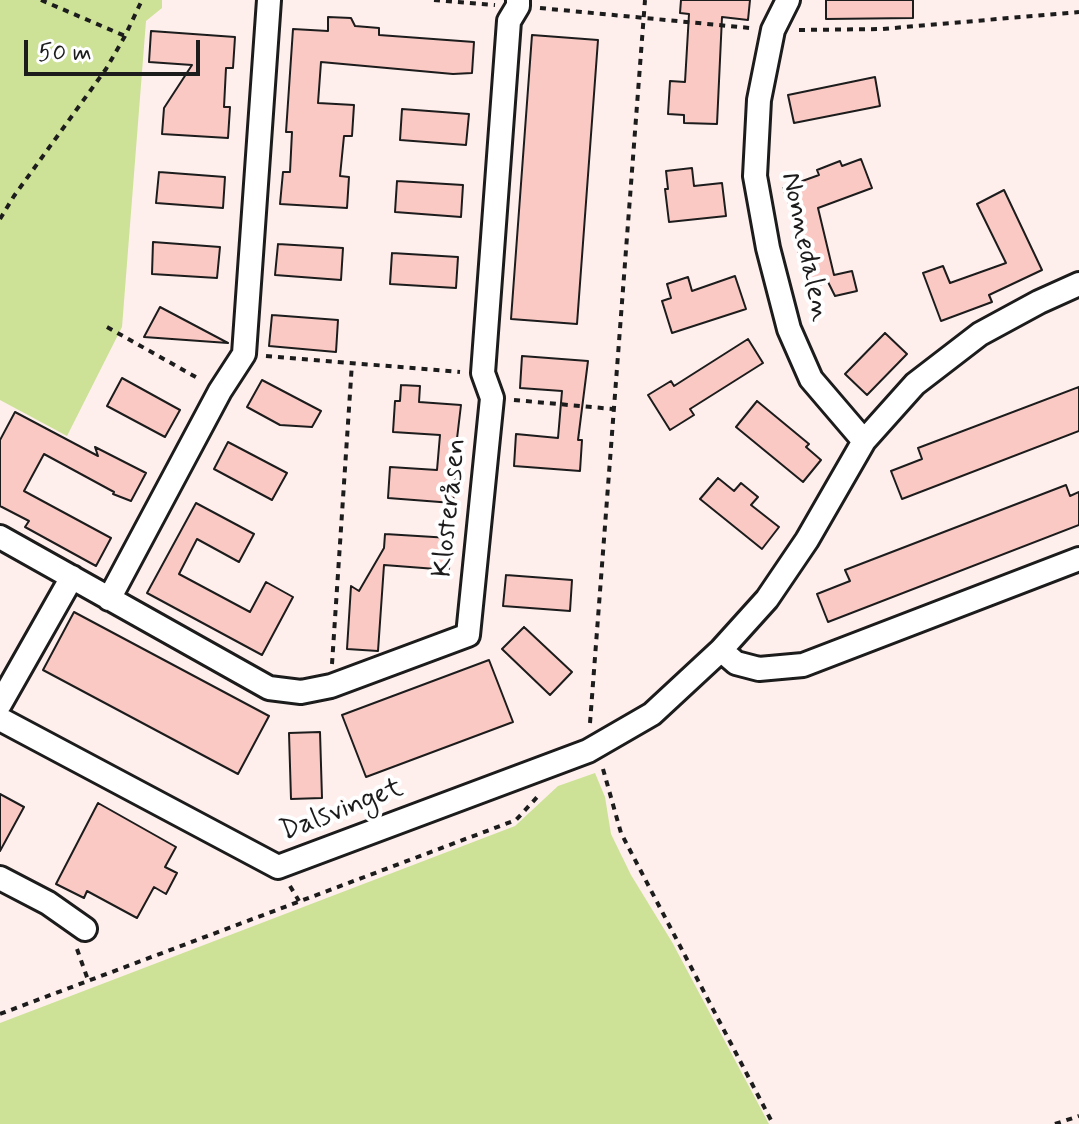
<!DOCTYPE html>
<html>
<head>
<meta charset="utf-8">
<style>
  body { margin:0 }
  #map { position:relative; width:1079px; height:1124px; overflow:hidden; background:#feefed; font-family:Mynerve,sans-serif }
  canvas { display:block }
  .scale { position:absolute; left:24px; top:40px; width:176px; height:36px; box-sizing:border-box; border:4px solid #1c1c1c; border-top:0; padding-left:10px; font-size:24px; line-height:28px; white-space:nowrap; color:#1c1c1c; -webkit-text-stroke:6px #fff; paint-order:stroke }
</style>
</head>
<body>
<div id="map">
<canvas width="1079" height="1124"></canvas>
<div class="scale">50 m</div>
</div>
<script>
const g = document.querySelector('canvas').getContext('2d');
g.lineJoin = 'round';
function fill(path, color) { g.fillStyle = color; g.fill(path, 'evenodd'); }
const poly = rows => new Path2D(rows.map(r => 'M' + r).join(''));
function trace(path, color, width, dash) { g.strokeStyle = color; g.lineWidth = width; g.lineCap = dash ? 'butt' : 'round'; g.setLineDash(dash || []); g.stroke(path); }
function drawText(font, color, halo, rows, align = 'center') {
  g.font = font + ' Mynerve,sans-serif'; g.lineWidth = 8; g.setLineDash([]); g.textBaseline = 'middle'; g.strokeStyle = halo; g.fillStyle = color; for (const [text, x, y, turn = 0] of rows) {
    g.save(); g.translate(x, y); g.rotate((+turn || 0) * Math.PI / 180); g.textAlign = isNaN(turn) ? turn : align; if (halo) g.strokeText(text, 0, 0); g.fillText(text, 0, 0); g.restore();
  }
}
const green = poly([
  [0,0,162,0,162,8,146,21,122,327,67,436,0,400],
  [595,773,605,797,611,834,631,875,672,942,769,1124,0,1124,0,1023,515,826,558,786]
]);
const building = poly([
  [681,0,750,0,748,20,722,17,717,124,684,123,684,115,668,114,670,81,685,82,689,14,680,13,681,0],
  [826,0,913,0,913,18,826,19,826,0],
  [328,17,351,18,355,26,379,28,379,35,474,42,472,73,453,74,321,62,318,103,354,105,352,136,344,136,340,176,349,177,347,208,280,204,283,172,290,172,292,132,286,132,293,29,328,31,328,17],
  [151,31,235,37,233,68,226,68,224,107,230,107,228,138,162,134,164,108,192,65,149,62,151,31],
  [532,35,598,40,577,324,511,319,532,35],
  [875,77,880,106,794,123,788,95,875,77],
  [402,109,469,114,466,145,400,140,402,109],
  [861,159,872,188,818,208,834,275,852,271,857,291,835,296,828,282,807,289,794,234,800,233,783,188,819,175,817,170,840,161,842,166,861,159],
  [692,168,694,186,722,183,726,216,669,222,665,189,668,189,666,171,692,168],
  [159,172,225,177,223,208,156,203,159,172],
  [397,181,463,185,461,217,395,212,397,181],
  [1004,190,1042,270,989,295,992,302,941,321,923,273,943,266,950,283,1006,263,977,204,1004,190],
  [153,242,220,247,217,278,152,274,153,242],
  [278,244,343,248,341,280,275,275,278,244],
  [392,253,458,257,456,288,390,284,392,253],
  [735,276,746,309,672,333,662,301,671,298,667,284,688,277,692,291,735,276],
  [160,307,228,343,144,337,160,307],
  [272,315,338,320,336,352,269,346,272,315],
  [885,333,907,354,867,395,845,374,885,333],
  [748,339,763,363,690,409,694,415,670,430,648,395,671,381,674,386,748,339],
  [522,356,588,361,578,440,582,440,580,471,514,466,516,434,558,438,562,391,520,388,522,356],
  [122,378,180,410,165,437,107,406,122,378],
  [262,380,321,411,312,427,280,425,247,407,262,380],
  [401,385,420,386,419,402,461,405,453,472,456,472,453,503,388,498,390,467,437,470,440,435,393,432,395,401,400,401,401,385],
  [1079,387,1079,431,902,499,891,471,922,459,918,448,1079,387],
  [757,401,809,444,806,447,821,460,803,482,736,427,757,401],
  [15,412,98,456,95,447,146,473,131,501,113,494,114,492,44,454,24,491,111,538,96,566,25,527,29,521,0,506,0,440,15,412],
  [228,442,287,473,272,500,214,469,228,442],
  [718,478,734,491,741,483,758,497,751,505,779,527,762,549,700,499,718,478],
  [1066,485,1070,496,1079,492,1079,525,828,622,817,594,850,581,845,570,1066,485],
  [196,503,254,534,239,562,197,539,179,574,250,612,266,582,293,597,262,655,147,593,196,503],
  [385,534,450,538,449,570,384,565,378,651,347,649,351,586,359,591,384,548,385,534],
  [506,575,572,580,570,611,503,606,506,575],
  [74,612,269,716,238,774,43,670,74,612],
  [524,627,572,672,550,695,502,649,524,627],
  [489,660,513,722,366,777,342,715,489,660],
  [320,732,322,798,291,799,289,733,320,732],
  [0,794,24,807,0,851,0,794],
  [98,803,176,847,165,867,177,873,166,894,154,887,137,918,87,891,84,898,56,884,98,803]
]);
const path = poly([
  [41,0,125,36],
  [434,0,495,5],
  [540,8,750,28],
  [799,30,882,29,1079,12],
  [0,219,14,196,106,69,125,36,142,0],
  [107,327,201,380],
  [266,356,460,372],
  [514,400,613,409],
  [332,664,352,363],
  [590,723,645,0],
  [603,769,621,833,773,1124],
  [290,886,299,901],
  [77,949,88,980],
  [0,1014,516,820,539,795],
  [1055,1124,1079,1116]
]);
const minor = poly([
  [788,0,773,30,759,100,755,176,768,248,789,329,811,379,864,441],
  [0,537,269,688,301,692,331,686,468,635,492,398,483,373,509,21,518,6,518,0],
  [109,599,220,391,244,354,269,0],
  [721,650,736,663,759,669,803,665,1079,559],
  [0,704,72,577],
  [0,719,278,867,588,751,652,714,721,650,767,599,807,540,864,441,915,384,980,334,1039,302,1079,284],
  [0,878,48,903,85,929]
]);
const streetNames = [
  ["Nonnedalen",804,247,78],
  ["Klosteråsen",451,508,-84],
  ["Dalsvinget",342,811,-21]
];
fill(green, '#cde296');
fill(building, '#fac9c4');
trace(building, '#1c1c1c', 2);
trace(minor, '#1c1c1c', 28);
trace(path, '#1c1c1c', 4, [6, 6]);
trace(minor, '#fff', 22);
drawText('28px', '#1c1c1c', '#fff', streetNames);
</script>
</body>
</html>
